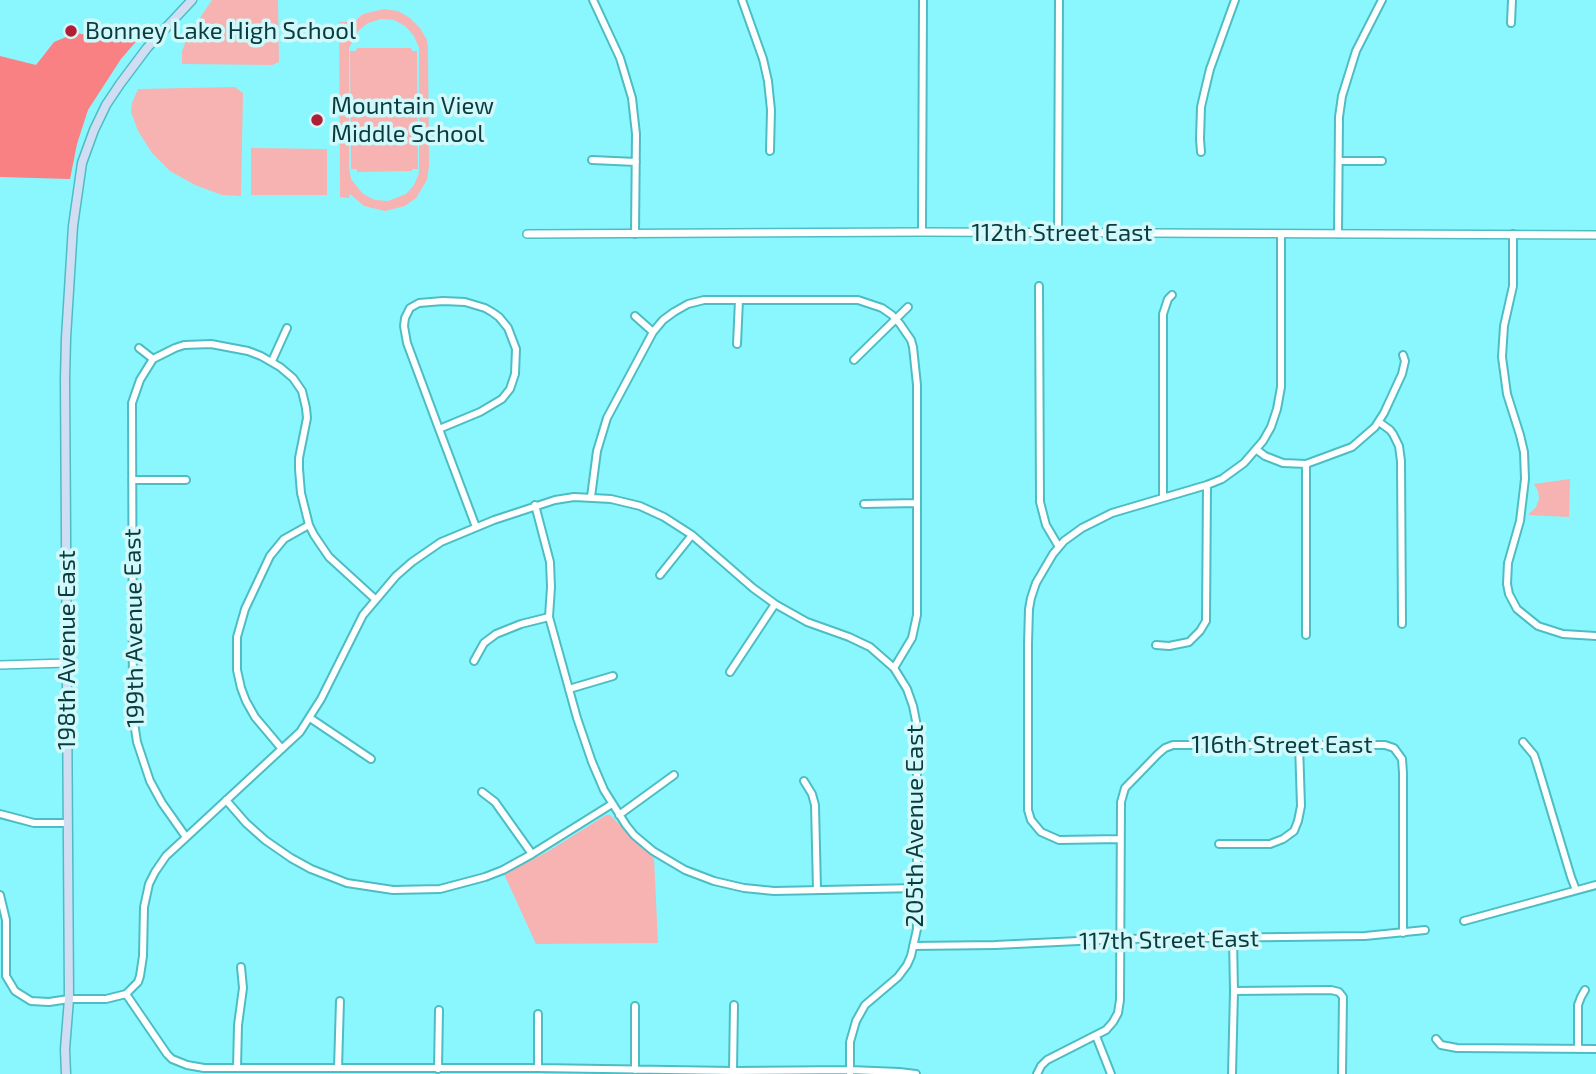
<!DOCTYPE html>
<html>
<head>
<meta charset="utf-8">
<style>
  body { margin:0 }
  canvas { display:block; background:#8af7fe }
</style>
</head>
<body>
<canvas width="1596" height="1074"></canvas>
<script>
const g = document.querySelector('canvas').getContext('2d');
g.lineJoin = 'round';
function fill(path, color) { g.fillStyle = color; g.fill(path, 'evenodd'); }
const poly = rows => new Path2D(rows.map(r => 'M' + r).join(''));
function trace(path, color, width, dash) { g.strokeStyle = color; g.lineWidth = width; g.lineCap = dash ? 'butt' : 'round'; g.setLineDash(dash || []); g.stroke(path); }
function drawText(font, color, halo, rows, align = 'center') {
  g.font = font + ' "Exo 2",sans-serif'; g.lineWidth = 7; g.setLineDash([]); g.textBaseline = 'middle'; g.strokeStyle = halo; g.fillStyle = color; for (const [text, x, y, turn = 0] of rows) {
    g.save(); g.translate(x, y); g.rotate((+turn || 0) * Math.PI / 180); g.textAlign = isNaN(turn) ? turn : align; if (halo) g.strokeText(text, 0, 0); g.fillText(text, 0, 0); g.restore();
  }
}
const green = poly([
  [212,0,278,0,279,62,272,65,182,64,182,51,189,34],
  [384,9,398,11,410,18,420,28,427,40,428,47,429,166,427,180,416,198,405,206,385,211,364,206,350,194,349,198,340,197,339,22,349,22,349,26,363,14],
  [381,19,394,20,405,26,414,36,419,48,419,173,414,185,406,194,388,201,375,200,363,194,351,179,349,166,349,48,358,31,368,23],
  [357,48,411,48,412,51,417,51,418,169,412,169,412,171,357,172,357,169,351,169,350,51,356,51],
  [235,87,243,93,241,196,222,195,195,185,170,171,152,153,138,131,131,112,132,103,138,89],
  [251,148,327,149,327,195,251,195],
  [1570,479,1569,517,1528,515,1536,507,1539,499,1538,491,1534,484],
  [606,815,610,815,654,858,658,943,536,944,504,874,547,852]
]);
const forest = poly([
  [146,30,121,59,88,110,77,144,70,179,0,177,0,56,36,65,54,42,76,33,115,40]
]);
const minor = poly([
  [593,0,620,58,632,98,636,134,635,234],
  [742,0,763,59,768,81,771,110,770,151],
  [1511,23,1512,0],
  [1201,152,1200,139,1201,107,1204,94,1210,69,1235,0],
  [592,160,636,162],
  [1339,161,1382,161],
  [922,232,923,0],
  [1058,233,1059,0],
  [1338,234,1339,117,1342,96,1356,51,1382,0],
  [1513,234,1513,286,1504,326,1502,357,1507,394,1520,435,1524,452,1525,479,1520,521,1508,563,1507,584,1509,594,1517,609,1538,626,1563,634,1596,636],
  [1039,286,1040,502,1046,525,1059,547],
  [635,316,653,332],
  [737,344,739,300],
  [139,348,153,359],
  [854,360,908,307],
  [272,361,287,328],
  [1379,422,1390,430,1393,434,1399,446,1401,461,1402,624],
  [439,429,480,412,502,399,510,389,515,374,516,349,508,328,499,317,492,312,485,308,465,302,443,301,419,303,410,308,405,318,404,326,407,343,439,429,476,527],
  [1257,450,1265,456,1283,463,1306,464,1352,447,1375,427,1384,413,1402,374,1405,361,1403,355],
  [132,480,186,480],
  [591,497,597,451,607,418,653,332,663,320,674,312,688,304,704,300,858,300,882,308,892,315,900,324,911,340,913,347,917,385,917,615,912,638,894,668],
  [1163,497,1163,314,1168,299,1172,295],
  [864,504,917,503],
  [535,505,550,562,551,587,549,617,577,718,592,762,604,790,626,825,634,835,653,851,685,870,714,881,744,888,774,891,918,888],
  [660,575,692,535],
  [1306,635,1306,464],
  [1156,645,1169,646,1189,642,1200,631,1206,621,1207,485],
  [474,661,484,643,496,634,521,624,549,617],
  [730,672,775,604],
  [569,689,613,676],
  [310,718,371,759],
  [1523,742,1534,755,1537,764,1571,877,1576,890],
  [282,749,255,717,246,701,241,688,237,670,237,637,245,609,270,556,284,539,309,525],
  [804,781,812,794,815,805,817,890],
  [482,792,495,802,532,854],
  [226,800,246,823,265,840,291,858,311,869,347,883,393,890,440,889,485,877,503,870,532,854,612,804],
  [0,814,34,823,68,823],
  [619,815,674,775],
  [186,837,162,803,150,781,137,742,133,716,132,403,140,380,153,359,175,348,184,345,211,344,248,351,261,356,280,367,293,378,302,391,306,408,307,418,299,458,299,469,301,493,309,525,314,535,329,557,375,599],
  [1120,839,1059,840,1041,832,1031,820,1028,810,1028,644,1029,609,1031,598,1036,583,1053,554,1064,541,1082,528,1112,513,1207,485,1222,479,1244,463,1263,441,1271,427,1277,409,1281,387,1281,234],
  [1219,844,1270,844,1283,839,1294,831,1298,821,1301,806,1299,744],
  [0,895,6,920,6,976,15,991,31,1001,49,1002,69,999,106,999,126,994,138,982,140,976,143,956,144,907,149,884,155,872,166,856,300,732,321,699,363,615,396,576,412,562,441,542,494,520,555,500,574,497,611,499,640,506,664,517,692,535,753,588,775,604,807,622,849,637,870,647,894,668,907,689,913,706,917,726,917,929,911,956,907,965,898,977,865,1005,856,1021,850,1042,850,1074],
  [1464,921,1596,885],
  [913,946,995,945,1120,939,1365,936,1425,930],
  [1234,991,1331,990,1339,992,1343,997,1342,1074],
  [126,994,167,1054,172,1059,187,1065,204,1068,538,1068,733,1071,850,1070,899,1072,916,1074],
  [635,1006,635,1070],
  [538,1014,538,1068],
  [1096,1036,1111,1074],
  [1436,1039,1441,1045,1457,1048,1596,1049],
  [1578,1049,1578,1005,1581,997,1585,990],
  [237,1068,238,1025,243,988,241,967],
  [338,1068,340,1001],
  [438,1069,439,1010],
  [733,1071,734,1005],
  [1037,1074,1041,1066,1047,1060,1106,1030,1113,1022,1118,1013,1120,1000,1121,802,1125,788,1158,754,1165,748,1173,745,1385,745,1394,748,1402,759,1403,773,1403,933],
  [1232,1074,1234,991,1233,938]
]);
const tertiary = poly([
  [527,234,922,232,1596,235],
  [0,665,67,663]
]);
const secondary = poly([
  [66,1074,65,1049,69,999,65,379,66,338,73,226,82,163,94,130,106,105,120,84,147,48,192,0]
]);
const markers = [
  [71,31,7,"#b11e33"],
  [317,120,7,"#b11e33"]
];
const poiNames = [
  ["Bonney Lake High School",85,31],
  ["Mountain View",331,106],
  ["Middle School",331,134]
];
const streetNames = [
  ["112th Street East",1062,233],
  ["199th Avenue East",134,628,-91],
  ["198th Avenue East",67,650,-90],
  ["116th Street East",1282,745],
  ["205th Avenue East",915,826,-90],
  ["117th Street East",1169,940,-1]
];
fill(green, '#f7b3b1');
fill(forest, '#f98183');
trace(minor, '#4dbdc4', 10);
trace(tertiary, '#4dbdc4', 10);
trace(secondary, '#4dbdc4', 11);
trace(minor, '#fff', 6);
trace(tertiary, '#fff', 7);
trace(secondary, '#d0ddf3', 8);
for (const [x, y, r, color] of markers) { const dot = new Path2D(); dot.arc(x, y, r, 0, 2 * Math.PI); g.fillStyle = color; g.fill(dot); trace(dot, '#d1f9fb', 2.5); }
drawText('24px', '#0a3c3f', '#d1f9fb', poiNames, 'left');
drawText('24px', '#0a3c3f', '#d1f9fb', streetNames);
</script>
</body>
</html>
